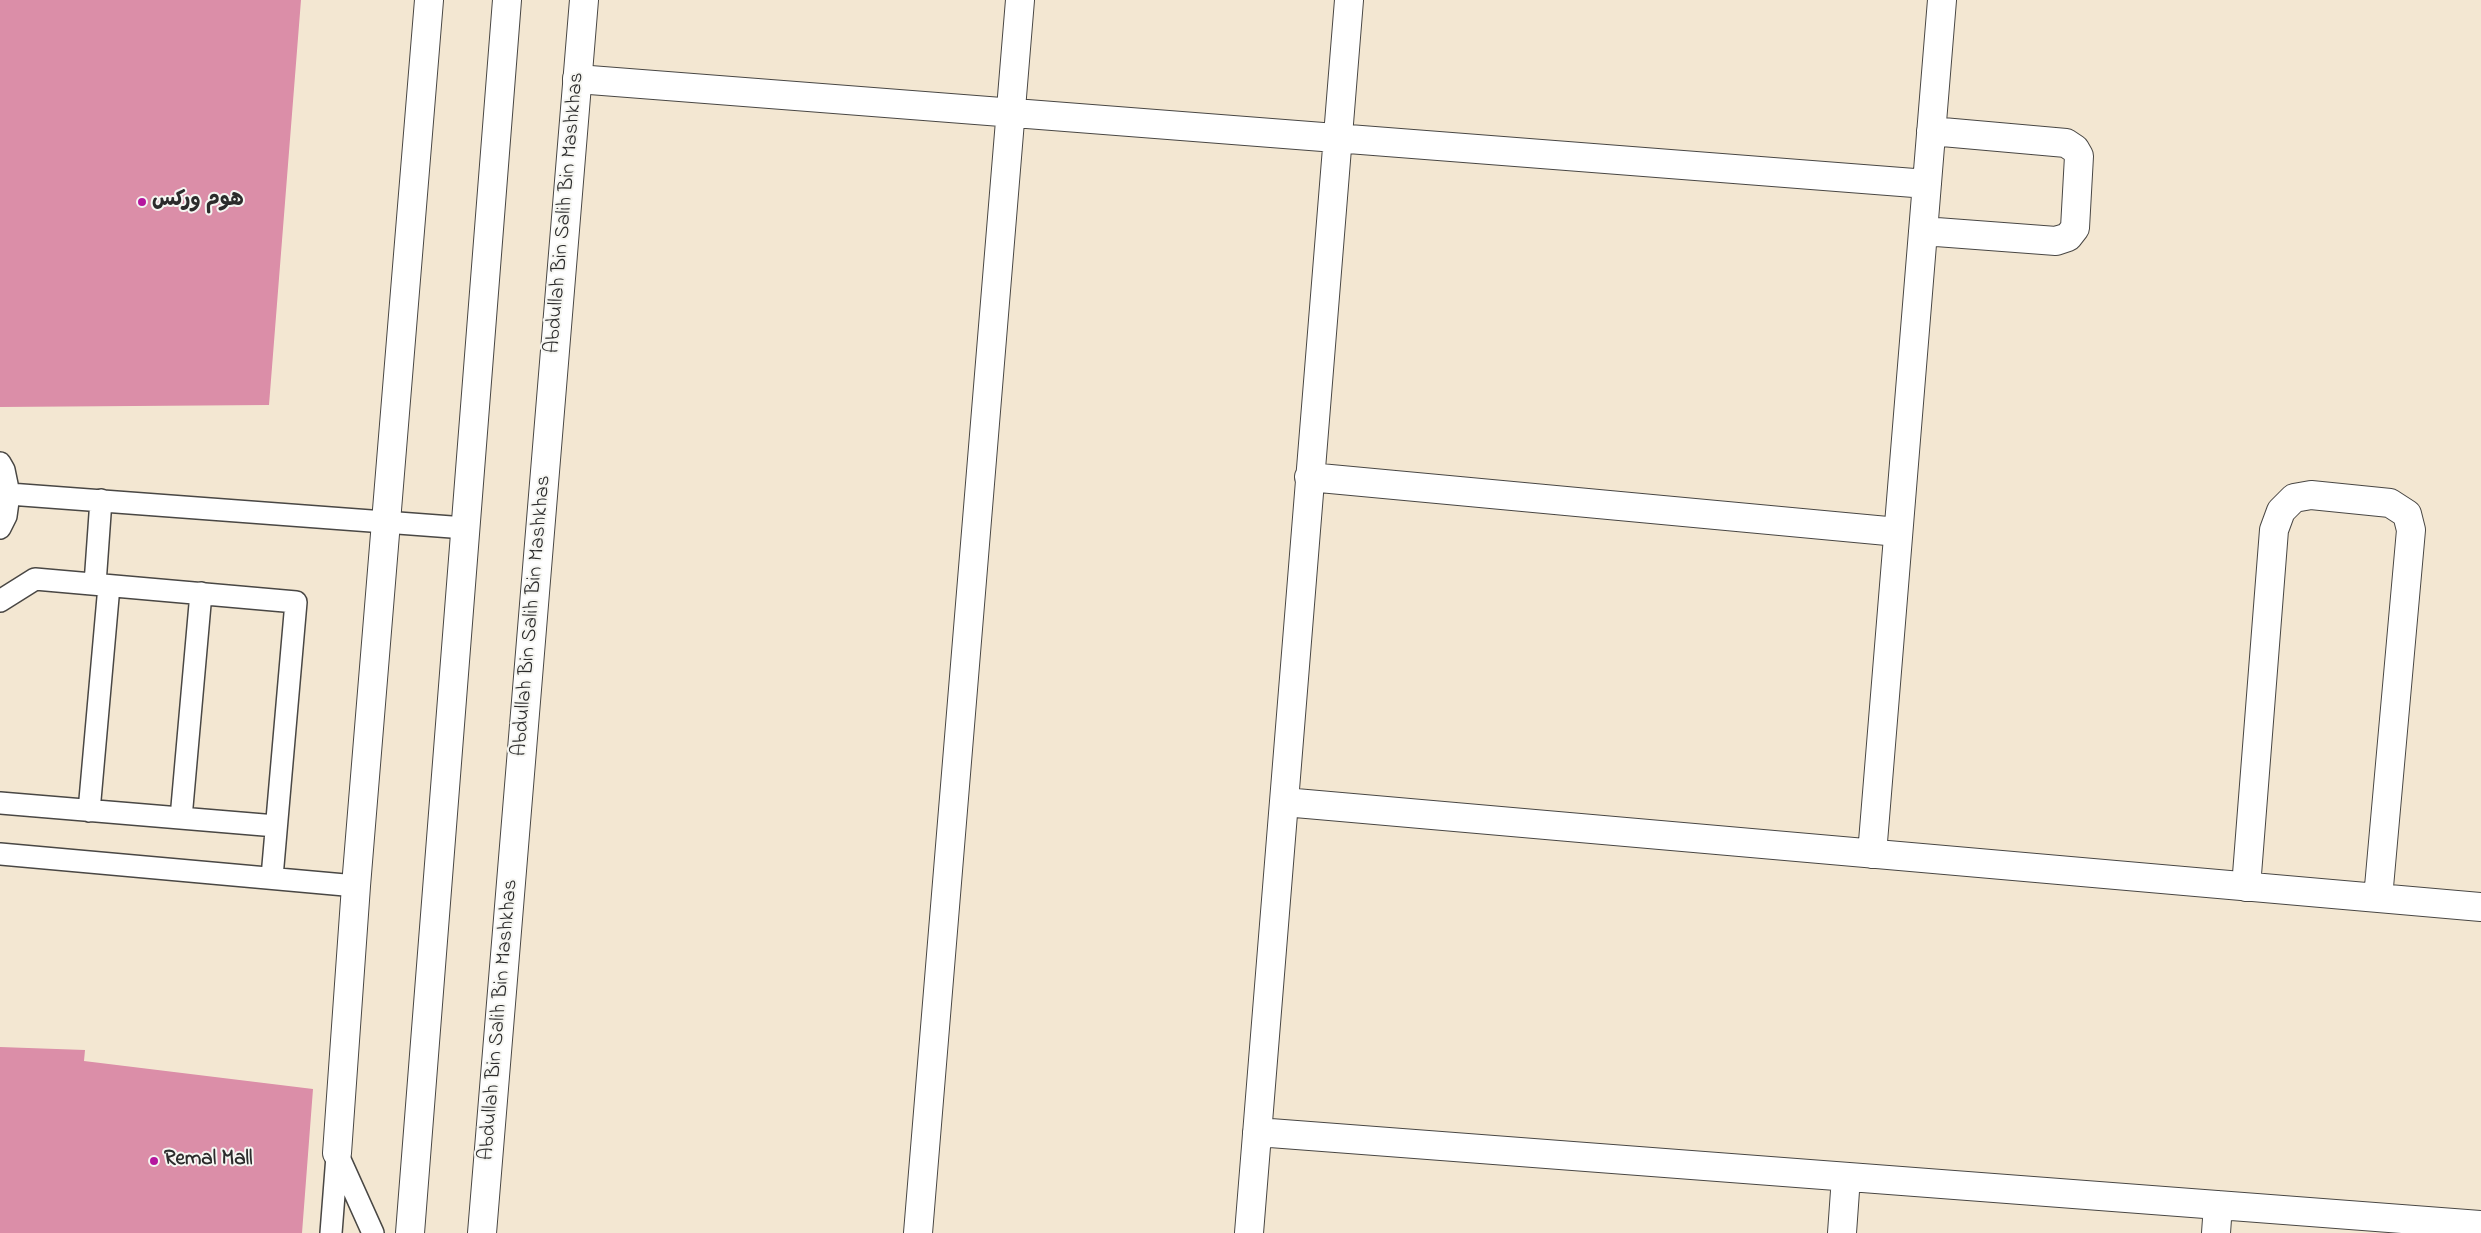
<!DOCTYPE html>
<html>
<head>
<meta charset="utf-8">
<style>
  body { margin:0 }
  canvas { display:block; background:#f3e7d2 }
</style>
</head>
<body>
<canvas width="2481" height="1233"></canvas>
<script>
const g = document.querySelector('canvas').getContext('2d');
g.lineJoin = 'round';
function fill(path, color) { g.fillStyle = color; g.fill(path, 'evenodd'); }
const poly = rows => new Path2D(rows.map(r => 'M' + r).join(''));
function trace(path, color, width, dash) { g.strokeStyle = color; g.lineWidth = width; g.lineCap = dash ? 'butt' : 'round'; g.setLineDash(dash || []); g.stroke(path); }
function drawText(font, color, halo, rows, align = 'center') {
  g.font = font + ' "Indie Flower","Playpen Sans Arabic",sans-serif'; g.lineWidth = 4; g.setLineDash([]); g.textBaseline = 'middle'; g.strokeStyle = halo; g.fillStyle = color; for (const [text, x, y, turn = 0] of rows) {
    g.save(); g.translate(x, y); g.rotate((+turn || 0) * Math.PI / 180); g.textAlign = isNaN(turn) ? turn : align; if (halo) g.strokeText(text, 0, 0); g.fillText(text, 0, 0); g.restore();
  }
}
const building = poly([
  [0,0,301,0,269,405,0,407],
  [0,1047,85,1050,84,1061,313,1089,302,1233,0,1233]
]);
const service = poly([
  [0,463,4,470,9,494,6,516,0,528],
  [9,494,465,528],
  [95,584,101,500],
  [0,601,35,579,296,602,272,877],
  [0,803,276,826],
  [89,811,109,586],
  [181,818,201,593],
  [0,854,356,886],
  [337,1153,373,1233],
  [331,1233,337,1156]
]);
const minor = poly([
  [577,79,1927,184],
  [1923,231,2056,241,2068,237,2075,228,2079,156,2075,149,2066,143,1931,131],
  [1309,477,1898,532],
  [1284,802,2481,907],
  [1872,854,1942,0],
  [2246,887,2274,530,2281,511,2294,498,2311,495,2390,503,2407,514,2411,530,2378,898],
  [1257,1132,2481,1225],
  [337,1153,356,886,429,0],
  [918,1233,1020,0],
  [1249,1233,1349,0],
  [1842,1233,1846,1177],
  [2216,1233,2218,1205]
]);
const tertiary = poly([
  [410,1233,507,0],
  [482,1233,584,0]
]);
const markers = [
  [142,202,5,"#b5179e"],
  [154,1161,5,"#b5179e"]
];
const poiNames = [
  ["هوم وركس",152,202],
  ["Remal Mall",164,1161]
];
const streetNames = [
  ["Abdullah Bin Salih Bin Mashkhas",566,213,-85],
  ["Abdullah Bin Salih Bin Mashkhas",533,616,-85],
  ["Abdullah Bin Salih Bin Mashkhas",500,1020,-85]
];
fill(building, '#db8ea8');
trace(service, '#494744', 24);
trace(minor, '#494744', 30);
trace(tertiary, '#494744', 30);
trace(service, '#fff', 21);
trace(minor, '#fff', 28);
trace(tertiary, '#fff', 28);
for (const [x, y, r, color] of markers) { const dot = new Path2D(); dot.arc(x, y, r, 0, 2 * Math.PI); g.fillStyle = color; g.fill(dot); trace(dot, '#f6f6f2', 2); }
drawText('bold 21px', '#2b2b2b', '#f6f6f2', poiNames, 'left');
drawText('21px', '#2b2b2b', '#f6f6f2', streetNames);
</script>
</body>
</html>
